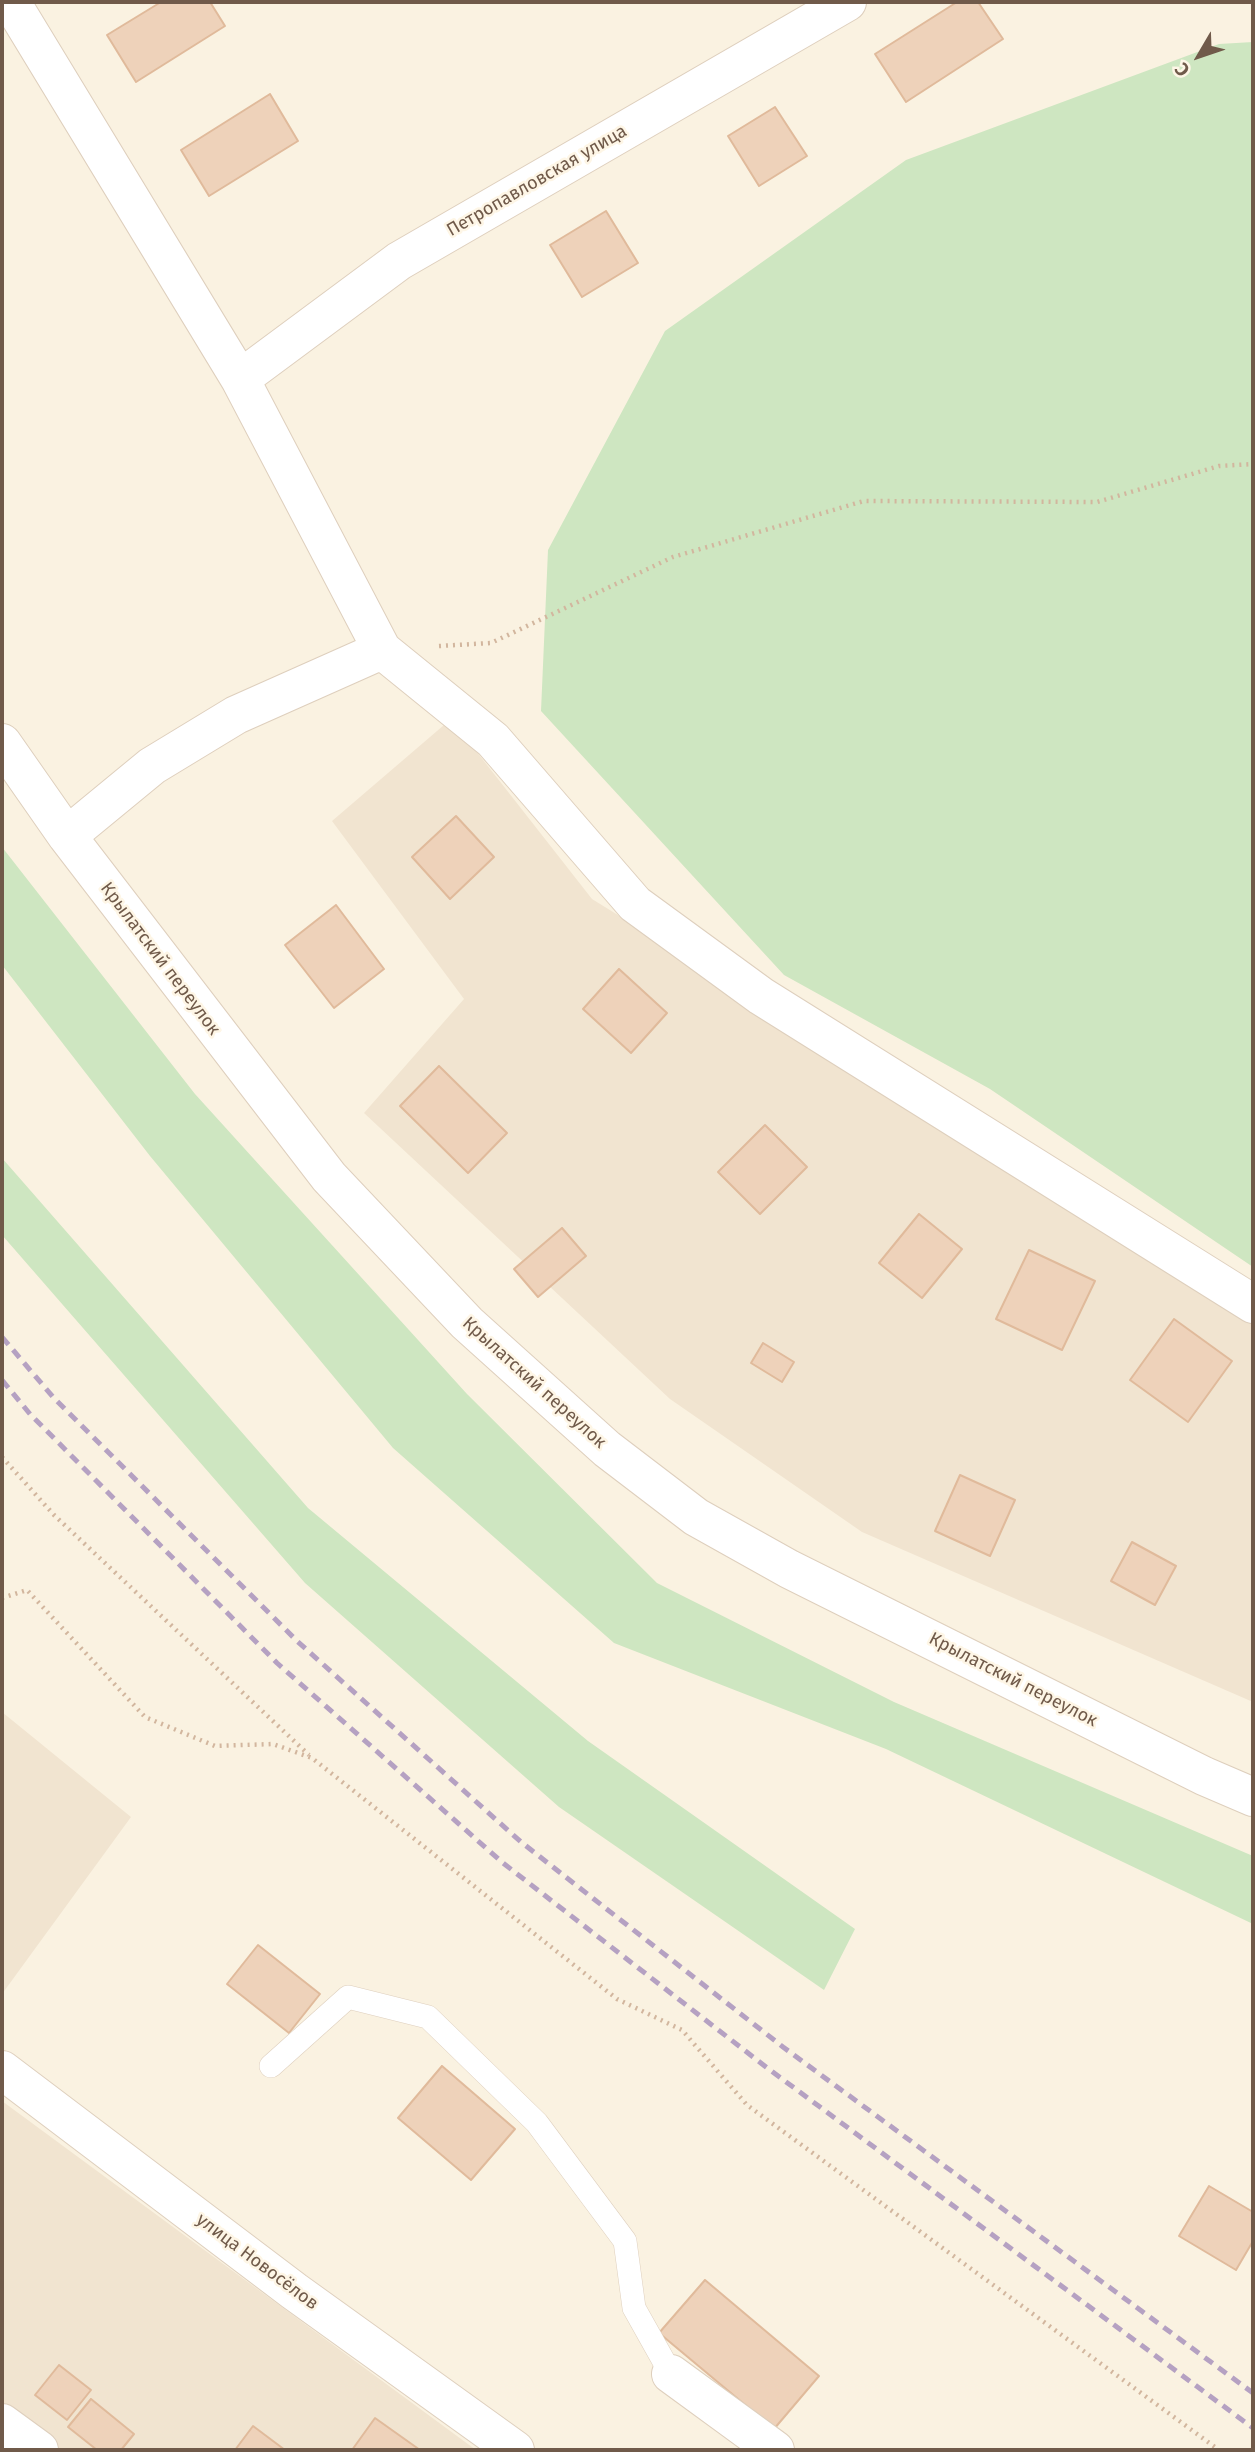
<!DOCTYPE html>
<html>
<head>
<meta charset="utf-8">
<style>
  body { margin:0 }
  #map { position:relative; width:1255px; height:2452px; overflow:hidden; background:#faf2e1; font-family:"Fira Sans",sans-serif }
  canvas { display:block }
  .frame { position:absolute; inset:0; border:4px solid #705a4a; pointer-events:none }
  .north { position:absolute; left:1164px; top:21px; width:70px; height:70px; -webkit-text-stroke:5px #fef6e6; paint-order:stroke; rotate:231deg; font-size:19px; font-weight:700; line-height:28px; text-align:center; color:#705a4a }
  .north::after { content:''; display:block; margin:auto; width:24px; height:32px; background:#705a4a; clip-path:polygon(50% 0,100% 100%,50% 72%,0 100%) }
</style>
</head>
<body>
<div id="map">
<canvas width="1255" height="2452"></canvas>
<div class="frame"></div>
<div class="north">С</div>
</div>
<script>
const g = document.querySelector('canvas').getContext('2d');
g.lineJoin = 'round';
function fill(path, color) { g.fillStyle = color; g.fill(path, 'evenodd'); }
const poly = rows => new Path2D(rows.map(r => 'M' + r).join(''));
function trace(path, color, width, dash) { g.strokeStyle = color; g.lineWidth = width; g.lineCap = dash ? 'butt' : 'round'; g.setLineDash(dash || []); g.stroke(path); }
function drawText(font, color, halo, rows, align = 'center') {
  g.font = font + ' "Fira Sans",sans-serif'; g.lineWidth = 5; g.setLineDash([]); g.textBaseline = 'middle'; g.strokeStyle = halo; g.fillStyle = color; for (const [text, x, y, turn = 0] of rows) {
    g.save(); g.translate(x, y); g.rotate((+turn || 0) * Math.PI / 180); g.textAlign = isNaN(turn) ? turn : align; if (halo) g.strokeText(text, 0, 0); g.fillText(text, 0, 0); g.restore();
  }
}
const residential = poly([
  [451,719,592,899,1253,1308,1253,1702,862,1532,670,1399,364,1113,464,999,332,821],
  [2,1712,131,1817,2,1994],
  [2,2101,476,2450,2,2450]
]);
const green = poly([
  [1253,42,1253,1267,990,1089,784,975,541,711,548,550,665,331,906,160,1219,44],
  [2,847,195,1094,467,1394,657,1583,894,1702,1253,1856,1253,1924,886,1749,614,1643,393,1448,150,1156,2,965],
  [2,1158,308,1508,588,1741,855,1929,824,1990,559,1807,305,1583,2,1235]
]);
const building = poly([
  [161,2,210,2,225,26,136,82,107,35,161,2],
  [957,2,978,2,1003,39,906,102,875,54,957,2],
  [270,94,298,141,209,196,181,150,270,94],
  [775,107,807,156,759,186,728,136,775,107],
  [606,211,638,263,582,297,550,245,606,211],
  [456,816,494,857,450,899,412,857,456,816],
  [336,905,384,969,334,1008,285,945,336,905],
  [619,969,667,1013,631,1053,583,1009,619,969],
  [439,1066,507,1133,468,1173,400,1106,439,1066],
  [765,1125,807,1167,760,1214,718,1172,765,1125],
  [919,1214,962,1249,922,1298,879,1263,919,1214],
  [562,1228,586,1256,538,1297,514,1269,562,1228],
  [1029,1250,1095,1281,1062,1350,996,1319,1029,1250],
  [1174,1319,1232,1361,1188,1422,1130,1380,1174,1319],
  [763,1343,794,1362,782,1382,751,1363,763,1343],
  [960,1475,1015,1500,990,1556,935,1531,960,1475],
  [1132,1542,1176,1566,1155,1605,1111,1581,1132,1542],
  [258,1945,320,1994,289,2033,227,1984,258,1945],
  [442,2066,515,2129,471,2180,398,2118,442,2066],
  [1209,2186,1253,2212,1253,2241,1236,2270,1179,2236,1209,2186],
  [705,2280,819,2376,774,2429,659,2333,705,2280],
  [59,2365,91,2390,67,2420,35,2395,59,2365],
  [91,2399,134,2434,121,2450,97,2450,68,2427,91,2399],
  [375,2418,420,2450,352,2450,375,2418],
  [253,2426,285,2450,235,2450,253,2426]
]);
const path = poly([
  [439,646,491,643,673,557,864,501,1097,502,1219,466,1253,464],
  [2,1457,54,1515,309,1755],
  [2,1598,27,1590,145,1717,215,1746,273,1744,312,1758,617,1999,682,2030,747,2105,1219,2450]
]);
const lane = poly([
  [271,2066,348,1997,428,2017,537,2123,625,2241,634,2308,671,2374]
]);
const street = poly([
  [11,2,240,379,382,650,236,715,152,766,67,836],
  [240,379,399,261,847,2],
  [382,650,493,740,635,904,761,996,1253,1304],
  [2,743,67,836,329,1177,467,1323,607,1449,696,1517,789,1569,1204,1776,1253,1797],
  [2,2070,294,2291,515,2450],
  [671,2374,775,2450],
  [2,2423,39,2450]
]);
const rail = poly([
  [2,1337,53,1397,297,1641,521,1842,783,2047,1253,2393],
  [2,1380,30,1414,277,1663,503,1863,766,2067,1253,2428]
]);
const streetNames = [
  ["Петропавловская улица",537,181,-30],
  ["Крылатский переулок",160,959,53],
  ["Крылатский переулок",534,1383,42],
  ["Крылатский переулок",1013,1680,27],
  ["улица Новосёлов",257,2262,37]
];
fill(residential, '#f1e4d0');
fill(green, '#cee6c1');
fill(building, '#eed2ba');
trace(building, '#e0ba9b', 2);
trace(lane, '#decfbd', 24);
trace(street, '#decfbd', 40);
trace(path, '#d2b69e', 4.5, [2, 5]);
trace(lane, '#fff', 23);
trace(street, '#fff', 38);
trace(rail, '#b5a1c2', 5, [10, 7]);
drawText('18px', '#705a4a', '#fef6e6', streetNames);
</script>
</body>
</html>
